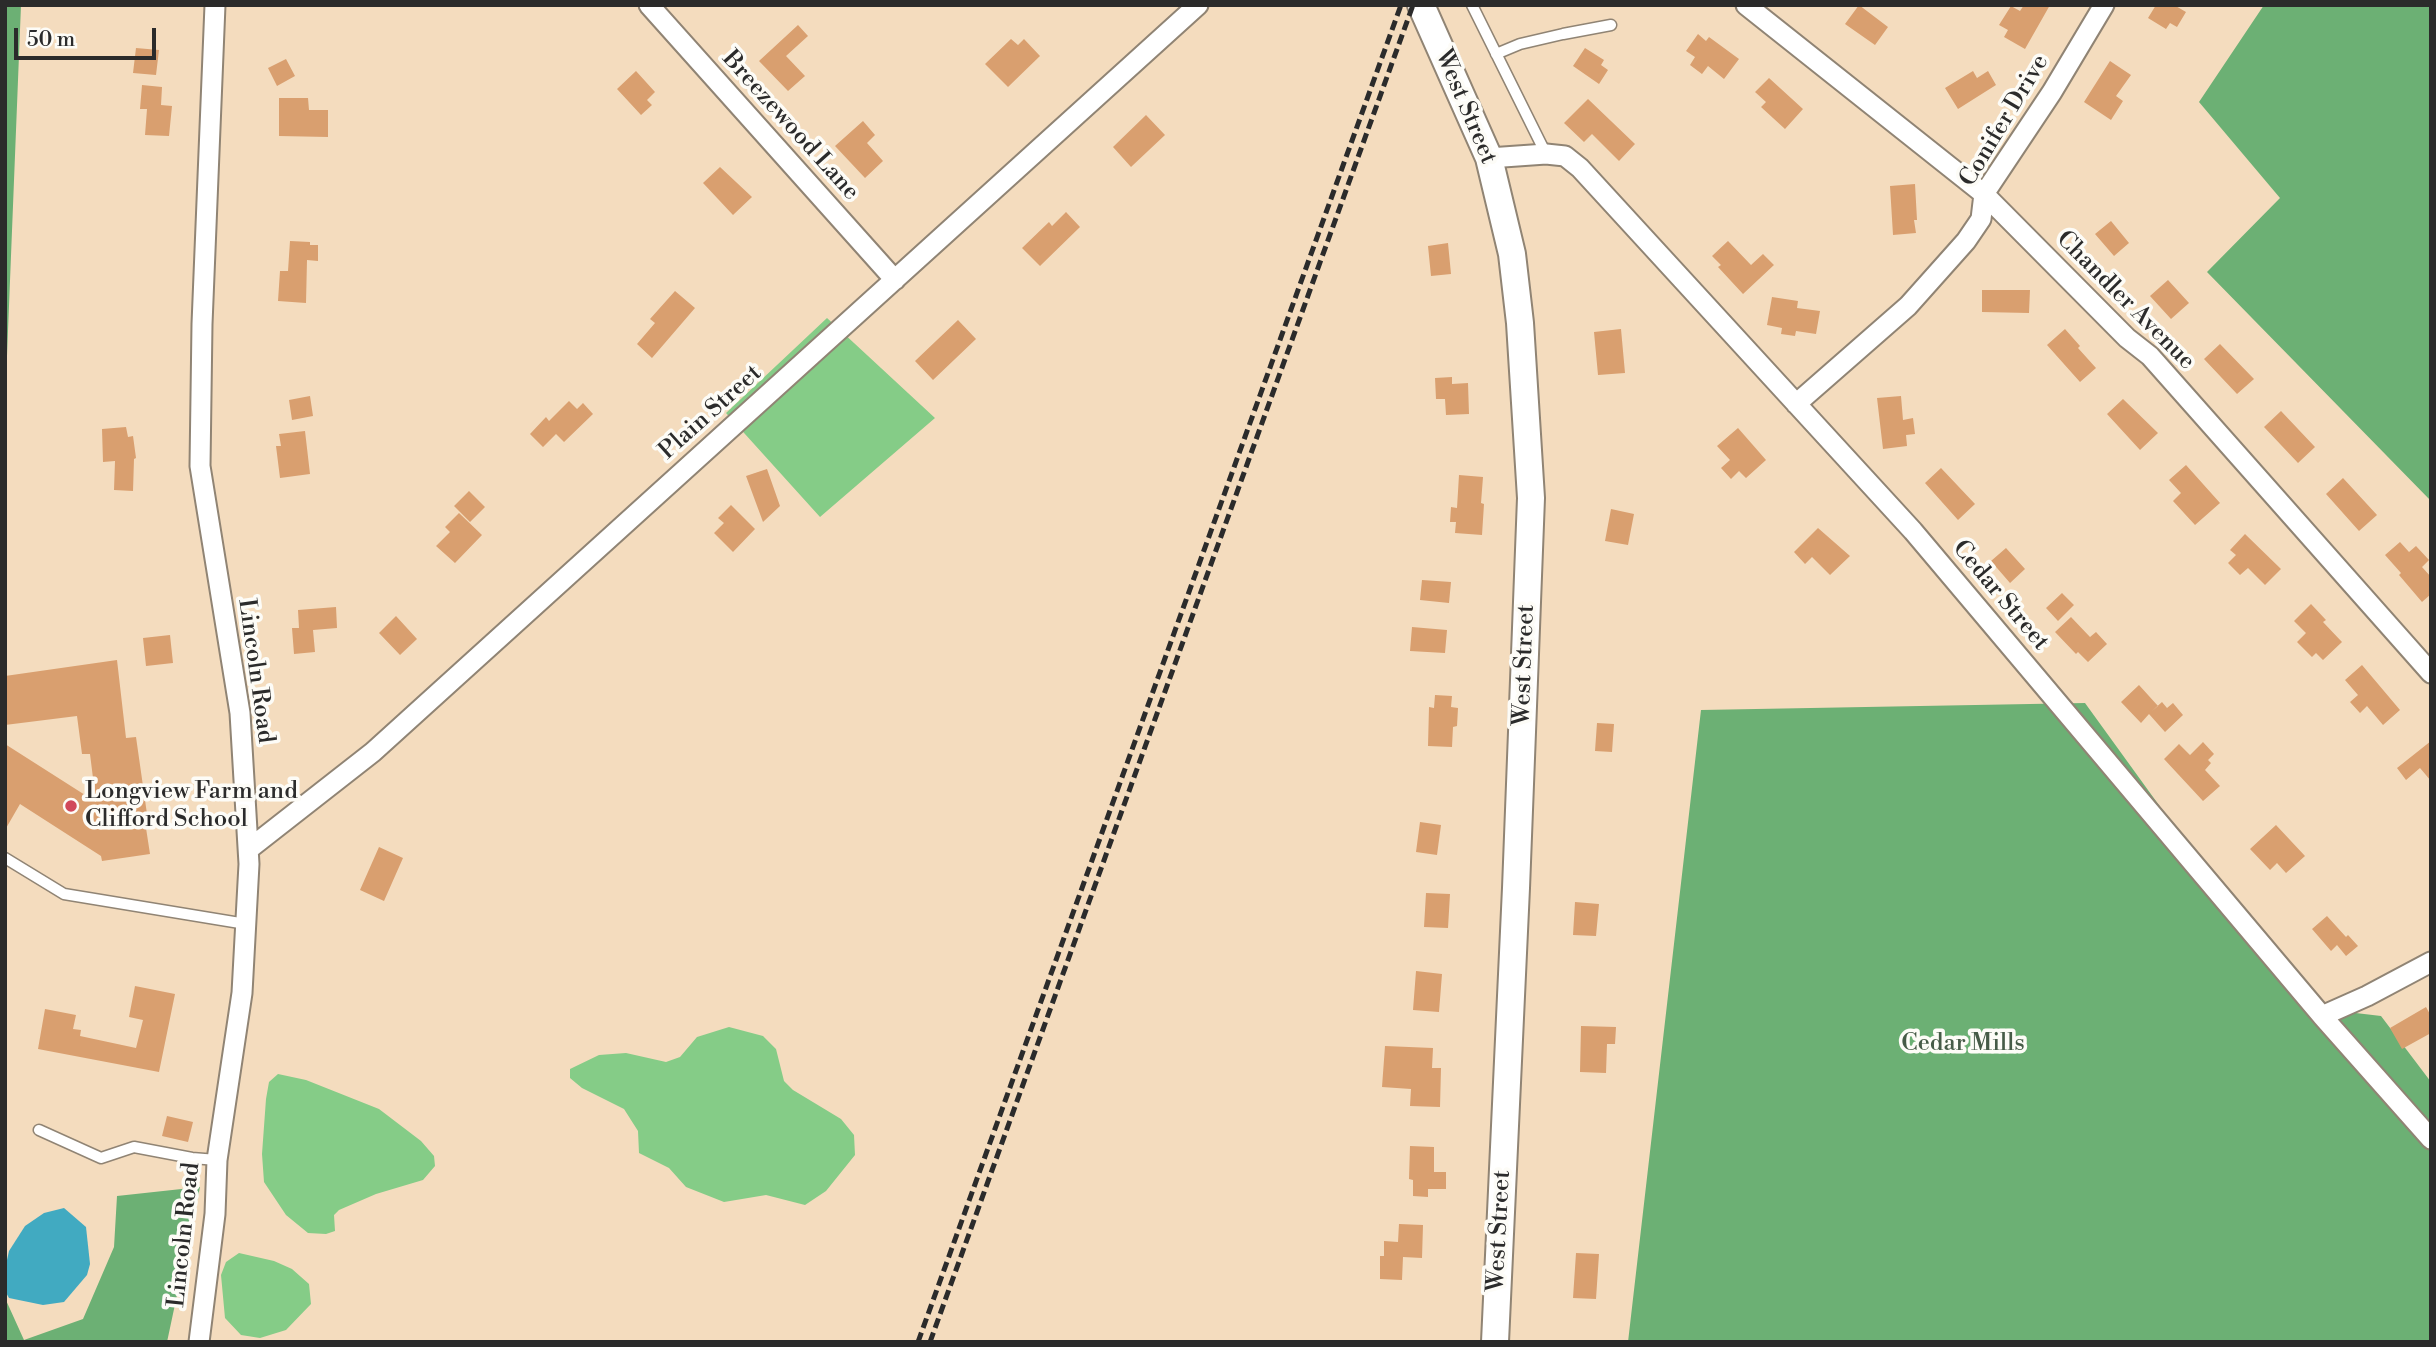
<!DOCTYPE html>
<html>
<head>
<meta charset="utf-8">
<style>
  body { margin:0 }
  #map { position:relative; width:2436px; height:1347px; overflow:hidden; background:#f4dcbe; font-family:"Libre Bodoni",serif }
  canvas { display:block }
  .frame { position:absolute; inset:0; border:7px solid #2b2b2b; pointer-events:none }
  .scale { position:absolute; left:14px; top:28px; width:142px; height:32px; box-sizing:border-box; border:4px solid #2b2b2b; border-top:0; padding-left:9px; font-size:21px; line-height:24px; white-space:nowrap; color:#2b2b2b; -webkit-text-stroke:5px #fdfcf7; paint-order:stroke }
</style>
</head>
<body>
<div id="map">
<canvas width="2436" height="1347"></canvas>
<div class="frame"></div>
<div class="scale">50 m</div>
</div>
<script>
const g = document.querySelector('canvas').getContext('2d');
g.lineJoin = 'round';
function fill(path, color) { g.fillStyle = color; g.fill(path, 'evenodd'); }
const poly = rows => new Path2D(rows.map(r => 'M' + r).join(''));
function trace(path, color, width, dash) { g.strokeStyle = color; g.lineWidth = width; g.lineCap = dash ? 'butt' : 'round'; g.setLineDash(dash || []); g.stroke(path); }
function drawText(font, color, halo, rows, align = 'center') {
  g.font = font + ' "Libre Bodoni",serif'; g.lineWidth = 7; g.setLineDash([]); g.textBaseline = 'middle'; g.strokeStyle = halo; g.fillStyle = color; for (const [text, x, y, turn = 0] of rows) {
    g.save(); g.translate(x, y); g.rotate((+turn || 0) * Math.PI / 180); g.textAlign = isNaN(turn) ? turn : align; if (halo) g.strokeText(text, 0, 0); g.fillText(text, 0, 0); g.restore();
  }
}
const green = poly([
  [827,318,935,418,820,517,726,413],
  [729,1027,763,1036,776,1049,784,1081,793,1090,841,1119,854,1135,855,1155,826,1191,805,1205,766,1195,724,1202,686,1187,669,1168,639,1153,638,1131,624,1109,582,1088,570,1078,570,1069,599,1055,626,1053,666,1062,680,1057,697,1037],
  [278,1074,306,1080,379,1109,421,1141,434,1156,435,1166,423,1180,376,1194,339,1210,334,1215,335,1231,326,1234,308,1233,286,1215,264,1182,262,1154,266,1099,269,1082],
  [239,1253,274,1261,292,1269,309,1284,311,1304,286,1330,260,1338,241,1335,225,1318,221,1275,226,1262]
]);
const forest = poly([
  [5,5,21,5,5,406],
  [2264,5,2431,5,2431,501,2207,272,2280,198,2199,102],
  [2085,703,2305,1007,2381,1016,2431,1082,2431,1342,1628,1342,1701,710],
  [200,1187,167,1342,5,1342,5,1298,24,1340,83,1319,114,1247,117,1196]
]);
const water = poly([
  [64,1208,86,1227,90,1264,87,1275,64,1302,43,1305,9,1298,5,1291,5,1269,9,1251,25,1226,44,1213]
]);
const building = poly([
  [1859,5,1888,27,1875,45,1845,24],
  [2024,5,2050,5,2025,49,2004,37,2008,30,1999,25,2011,6,2020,11],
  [2156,5,2174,5,2186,12,2177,27,2170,23,2166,29,2148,18],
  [798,25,808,36,786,56,805,76,788,91,759,61],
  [1698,34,1706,41,1709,37,1739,59,1724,79,1708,66,1702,74,1690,65,1695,57,1686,51],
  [1011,39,1018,45,1024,39,1040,56,1008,87,985,64],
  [136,48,159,50,156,75,133,73],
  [1585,48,1604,60,1601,65,1608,70,1599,84,1573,66],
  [286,59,295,76,277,86,268,68],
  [2110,61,2131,75,2116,96,2123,101,2111,120,2084,102],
  [636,71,655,92,647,100,652,105,641,115,617,89],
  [1973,71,1977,78,1988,71,1996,85,1958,109,1945,88],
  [1769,78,1803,109,1785,129,1761,107,1766,102,1755,92],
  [142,85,162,87,161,105,172,106,169,136,145,135,147,109,140,109],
  [279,98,308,98,309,110,328,110,328,137,279,136],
  [1588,99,1635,144,1619,161,1592,134,1584,142,1564,123],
  [1146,115,1165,135,1131,167,1113,147],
  [863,121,875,135,867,143,883,161,865,178,835,146],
  [720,167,752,197,733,215,703,183],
  [1915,184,1917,220,1914,220,1916,233,1893,235,1890,186],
  [1066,212,1080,227,1040,266,1022,248,1049,222,1052,226],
  [2111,221,2129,243,2114,256,2095,234],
  [290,241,310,242,310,245,318,245,318,261,307,260,306,303,278,301,280,271,288,271],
  [1728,241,1751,265,1763,254,1774,265,1743,294,1718,267,1721,265,1712,256],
  [1448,243,1451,274,1431,276,1428,246],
  [2168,280,2189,303,2171,319,2150,296],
  [1982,290,2030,290,2029,313,1982,312],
  [675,291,695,308,652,358,637,344,655,323,650,319],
  [1772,297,1798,301,1797,308,1820,311,1816,334,1796,331,1795,336,1781,334,1782,328,1767,325],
  [958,320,976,339,933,380,915,361],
  [1621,329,1625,373,1598,375,1594,332],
  [2065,329,2080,346,2078,348,2096,368,2080,382,2047,345],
  [2220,344,2254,379,2237,394,2204,359],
  [1452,377,1452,384,1468,383,1469,414,1446,415,1445,399,1436,399,1435,378],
  [310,396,313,416,292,420,289,400],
  [1901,396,1903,420,1913,418,1915,434,1906,435,1907,446,1883,449,1877,398],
  [2123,399,2158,433,2140,450,2107,414],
  [569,401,577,409,583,403,593,414,564,442,556,434,543,447,530,434,546,417,549,421],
  [2281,411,2315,447,2298,463,2264,427],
  [126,427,128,437,133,436,136,458,134,459,133,491,114,490,115,461,103,462,102,429],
  [1738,428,1766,460,1746,478,1739,471,1731,479,1721,468,1730,460,1717,446],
  [305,431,310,474,280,478,276,446,281,446,279,434],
  [2186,465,2220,503,2195,525,2173,501,2181,493,2169,480],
  [1941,468,1975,504,1958,520,1925,483],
  [767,469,780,506,763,522,746,476],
  [1459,475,1483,477,1481,503,1484,504,1482,535,1455,533,1456,522,1450,522,1451,507,1457,508],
  [2343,478,2377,515,2359,531,2326,494],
  [469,491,485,507,470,522,454,506],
  [731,505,755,529,733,552,714,533,724,523,718,518],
  [1611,509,1634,514,1628,545,1605,541],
  [459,513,482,535,455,563,436,546,450,532,445,527],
  [1818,528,1850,556,1830,575,1812,557,1805,564,1794,552],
  [2245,534,2281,569,2265,585,2248,568,2240,575,2228,563,2236,555,2230,550],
  [2400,542,2409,552,2416,546,2429,560,2422,567,2431,577,2431,594,2422,602,2399,575,2401,573,2385,555],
  [2006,548,2025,569,2010,583,1991,561],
  [1422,580,1451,582,1449,603,1420,600],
  [2062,593,2074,605,2058,621,2046,608],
  [2311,604,2326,620,2323,622,2342,642,2323,660,2316,653,2312,657,2297,642,2306,633,2294,621],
  [336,607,337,628,313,630,315,652,294,654,292,628,299,628,298,610],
  [396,616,417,639,400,655,379,633],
  [2071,617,2090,637,2096,632,2107,644,2088,662,2078,652,2076,654,2055,632],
  [1412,627,1447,630,1445,653,1410,651],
  [170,635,173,663,146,666,143,638],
  [117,660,126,738,136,737,147,814,144,815,150,854,102,861,101,856,20,804,5,830,5,744,96,802,90,754,82,754,77,716,5,725,5,676],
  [2362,665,2400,710,2383,725,2367,706,2360,713,2350,702,2358,695,2345,680],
  [2139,685,2158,706,2152,711,2162,702,2167,708,2173,703,2183,715,2165,732,2149,714,2141,723,2121,702],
  [1435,695,1452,696,1451,707,1458,708,1457,726,1453,727,1452,747,1428,746,1429,707,1434,708],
  [1597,723,1614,724,1612,752,1595,751],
  [2431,741,2431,781,2420,768,2406,780,2397,768],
  [2203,742,2214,754,2208,760,2211,763,2205,770,2220,786,2203,801,2164,759,2179,744,2190,755],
  [1420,822,1441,825,1437,855,1416,852],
  [2276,825,2305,856,2286,873,2277,863,2270,870,2250,849],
  [379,847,403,858,384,901,360,890],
  [1426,893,1450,894,1448,928,1424,927],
  [1575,902,1599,904,1596,936,1573,935],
  [2327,916,2346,937,2348,935,2358,946,2346,956,2337,945,2331,951,2312,929],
  [1416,971,1442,974,1439,1012,1413,1010],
  [135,986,175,994,159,1072,38,1049,45,1009,76,1015,73,1029,81,1030,80,1036,136,1048,143,1020,129,1017],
  [2426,1007,2431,1016,2431,1033,2402,1049,2390,1028],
  [1581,1026,1616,1027,1615,1044,1607,1044,1606,1073,1580,1072],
  [1385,1046,1433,1048,1432,1068,1441,1068,1440,1107,1410,1106,1411,1089,1382,1087],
  [167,1116,193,1122,188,1142,162,1136],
  [1410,1146,1434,1147,1434,1172,1446,1172,1446,1189,1428,1189,1428,1197,1413,1196,1413,1180,1409,1179],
  [1399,1224,1423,1225,1422,1258,1403,1257,1402,1280,1380,1279,1380,1256,1384,1256,1384,1241,1398,1242],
  [1576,1253,1599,1254,1596,1299,1573,1298]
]);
const lane = poly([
  [1472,5,1546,154],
  [1496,54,1520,44,1563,34,1611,25],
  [5,858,64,894,246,924],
  [39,1130,101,1158,134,1147,192,1158,217,1160]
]);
const street = poly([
  [649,5,895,280],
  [1746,5,1984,194,2127,338,2150,356,2431,673],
  [1489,158,1546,154,1565,156,1580,168,1913,531,2322,1016,2431,1139],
  [1796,404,1908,306,1966,241,1981,219,1984,194,2052,92,2104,5],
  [249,849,373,752,1198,5],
  [2322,1016,2367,996,2431,962],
  [199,1342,215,1214,217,1160,242,993,249,864,240,713,200,466,202,324,215,5]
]);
const secondary = poly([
  [1421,5,1489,158,1512,254,1520,323,1531,498,1516,888,1495,1342]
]);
const rail = poly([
  [918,1342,1401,5],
  [930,1342,1413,5]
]);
const markers = [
  [71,806,7,"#d1495b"]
];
const streetNames = [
  ["West Street",1465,107,67],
  ["Conifer Drive",2005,121,-59],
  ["Breezewood Lane",790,126,48],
  ["Chandler Avenue",2125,301,45],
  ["Plain Street",711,413,-42],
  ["Cedar Street",2000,596,50],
  ["West Street",1525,665,-88],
  ["Lincoln Road",255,671,82],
  ["West Street",1500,1231,-87],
  ["Lincoln Road",185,1235,-84]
];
const poiNames = [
  ["Longview Farm and",85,792],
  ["Clifford School",85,820]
];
const parkNames = [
  ["Cedar Mills",1963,1044]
];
fill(green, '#85cc87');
fill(forest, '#6cb074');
fill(water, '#41aac1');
fill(building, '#d99f6f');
trace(lane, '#908474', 13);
trace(street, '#908474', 23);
trace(secondary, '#908474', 30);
trace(lane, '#fff', 10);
trace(street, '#fff', 19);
trace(secondary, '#fff', 26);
trace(rail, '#2b2b2b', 5, [10, 5]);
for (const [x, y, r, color] of markers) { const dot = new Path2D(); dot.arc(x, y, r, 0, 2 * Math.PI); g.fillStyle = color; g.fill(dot); trace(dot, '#fdfcf7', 2.5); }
drawText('24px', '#2b2b2b', '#fdfcf7', streetNames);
drawText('24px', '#2b2b2b', '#fdfcf7', poiNames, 'left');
drawText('24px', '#465b47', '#fdfcf7', parkNames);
</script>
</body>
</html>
